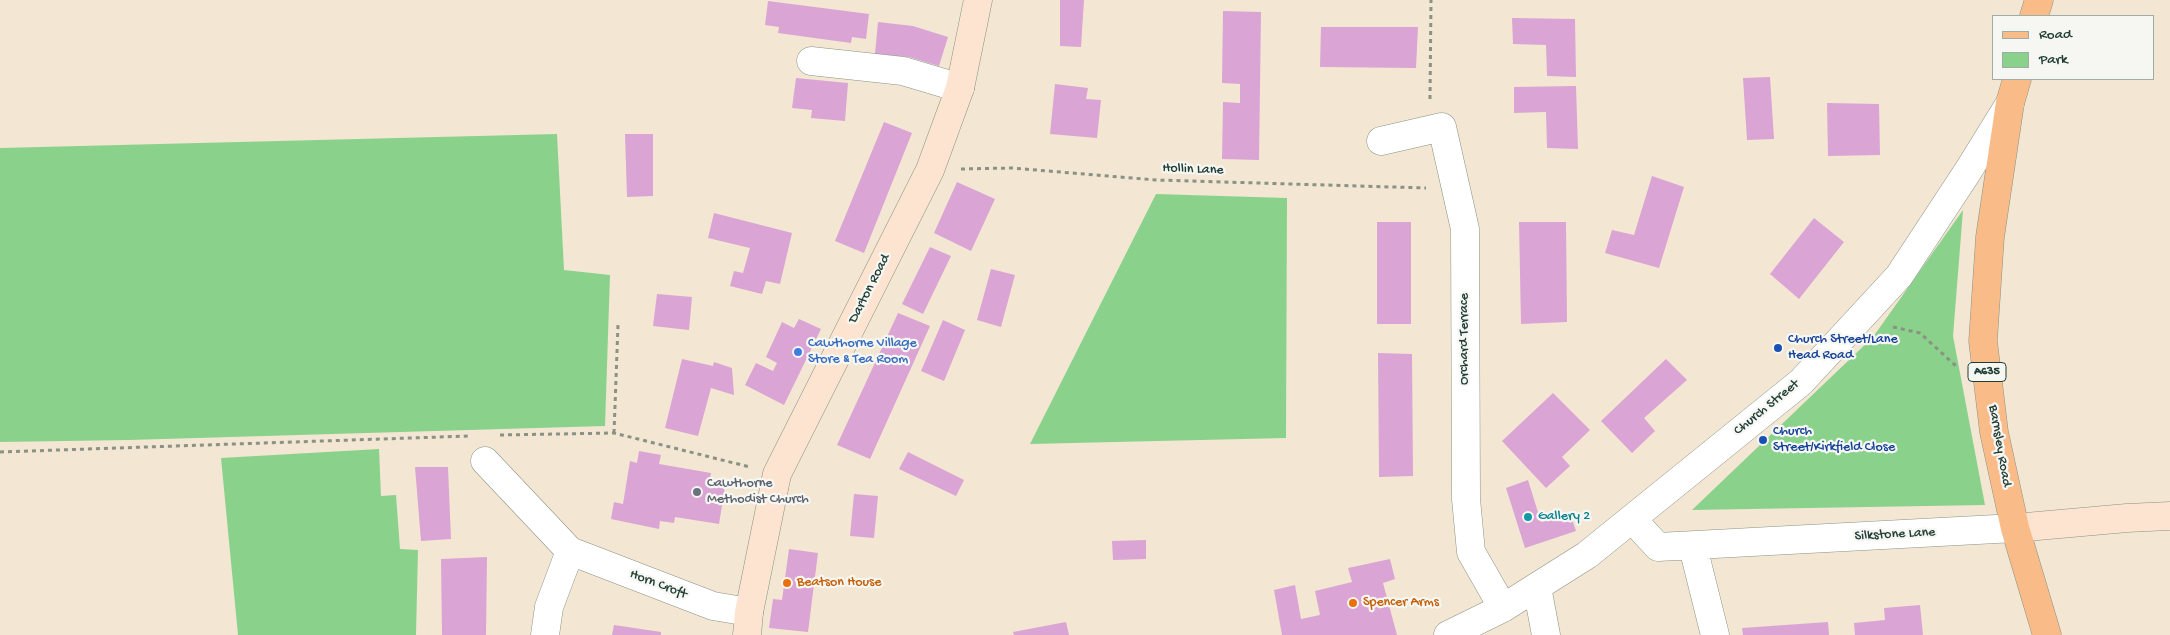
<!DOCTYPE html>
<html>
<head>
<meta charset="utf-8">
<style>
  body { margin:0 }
  #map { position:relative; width:2170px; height:635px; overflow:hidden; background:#f3e7d3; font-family:"Gochi Hand",sans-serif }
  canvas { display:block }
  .legend { position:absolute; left:1992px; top:15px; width:162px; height:65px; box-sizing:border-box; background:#f6f6f2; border:1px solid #a0aca6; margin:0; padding:6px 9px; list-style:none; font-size:15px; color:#1f3d34 }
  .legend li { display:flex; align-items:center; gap:10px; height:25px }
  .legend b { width:25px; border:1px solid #a0aca6 }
</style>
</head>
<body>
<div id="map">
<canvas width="2170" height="635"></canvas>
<ul class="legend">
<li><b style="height:6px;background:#f9bc89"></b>Road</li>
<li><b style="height:14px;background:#8ad28c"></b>Park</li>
</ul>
</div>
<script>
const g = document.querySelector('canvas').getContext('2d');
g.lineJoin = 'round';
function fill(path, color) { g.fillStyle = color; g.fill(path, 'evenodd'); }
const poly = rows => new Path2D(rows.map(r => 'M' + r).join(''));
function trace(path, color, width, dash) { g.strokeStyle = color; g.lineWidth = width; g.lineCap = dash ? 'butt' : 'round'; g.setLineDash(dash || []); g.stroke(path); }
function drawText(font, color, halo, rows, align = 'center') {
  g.font = font + ' "Gochi Hand",sans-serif'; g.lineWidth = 4.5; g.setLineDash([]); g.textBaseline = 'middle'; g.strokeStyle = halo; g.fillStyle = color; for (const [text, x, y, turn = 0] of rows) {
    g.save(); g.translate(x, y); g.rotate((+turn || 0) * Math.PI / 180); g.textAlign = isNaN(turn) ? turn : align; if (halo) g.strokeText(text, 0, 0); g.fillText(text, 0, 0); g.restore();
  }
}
const green = poly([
  [557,134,564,270,610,275,605,426,129,440,0,442,0,148],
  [1156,194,1287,198,1286,438,1030,444],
  [1963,210,1953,336,1985,505,1692,510,1873,337],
  [379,449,381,496,396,495,400,549,418,550,416,635,238,635,221,458]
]);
const building = poly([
  [1060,0,1084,0,1081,47,1060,46],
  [768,1,869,14,866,39,852,37,851,43,778,33,779,27,765,25],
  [1223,11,1261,12,1259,160,1222,159,1223,102,1240,103,1240,84,1222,83],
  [1512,18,1575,19,1576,77,1547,76,1546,45,1513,44],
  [878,22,913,26,948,37,939,66,909,57,875,54],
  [1321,27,1418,27,1416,68,1320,67],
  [1770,77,1774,139,1747,140,1743,78],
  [796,78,848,83,845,121,811,118,812,110,792,108],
  [1055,84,1088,88,1086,99,1101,100,1097,138,1050,134],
  [1576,86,1578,149,1547,148,1546,112,1514,113,1514,87],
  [1827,103,1879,104,1880,155,1828,156],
  [884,122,912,133,864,253,835,241],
  [625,134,653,134,653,196,627,197],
  [1652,176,1684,187,1659,268,1605,253,1612,230,1634,235],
  [957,182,995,199,971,251,934,233],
  [714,213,792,233,780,284,766,281,762,294,730,286,734,271,743,273,750,248,708,238],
  [1814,218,1844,242,1799,299,1770,274],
  [1377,222,1411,222,1411,324,1377,324],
  [1519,222,1566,222,1567,322,1521,324],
  [930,247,951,256,923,314,902,304],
  [991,269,1015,275,1001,327,977,320],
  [657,294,692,297,689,330,653,326],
  [898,313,930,326,870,459,837,445],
  [799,319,821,329,784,405,745,385,756,363,773,371,777,363,766,357,782,322,794,328],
  [943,320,965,330,944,381,921,371],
  [1378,353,1412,354,1413,476,1379,477],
  [682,359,713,366,714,362,732,368,734,395,711,388,698,436,665,428],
  [1666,359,1687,380,1644,418,1655,431,1632,453,1601,421],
  [1553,393,1590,430,1562,457,1570,466,1546,488,1502,441],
  [639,451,661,455,659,464,711,473,709,484,725,487,719,524,675,517,674,523,660,521,659,529,611,519,614,502,623,504,630,461,637,463],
  [908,452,964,480,956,496,899,469],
  [415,467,448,467,451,539,421,541],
  [1528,480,1541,522,1570,513,1576,531,1525,548,1506,488],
  [854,494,878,496,874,538,850,536],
  [1146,540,1146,559,1113,560,1112,541],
  [789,549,818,553,808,632,769,628,773,599,782,600],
  [487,557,486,635,442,635,441,559],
  [1390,559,1395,579,1383,583,1397,635,1282,635,1274,590,1295,585,1301,619,1320,615,1315,591,1352,582,1348,568],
  [1920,605,1923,635,1855,635,1854,623,1885,620,1884,608],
  [1066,622,1069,635,1014,635,1013,632],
  [1828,622,1829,635,1743,635,1742,628],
  [614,625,661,632,661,635,612,635]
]);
const path = poly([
  [1430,99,1431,0],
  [961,169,1012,168,1156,180,1426,188],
  [1893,327,1920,333,1956,366],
  [614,433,618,325],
  [500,435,614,433,750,467],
  [0,452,469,436]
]);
const street = poly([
  [811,61,903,71,960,88],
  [1381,141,1442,127,1465,229,1466,499,1471,552,1503,608],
  [485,461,570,551,713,606,749,612],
  [1632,519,1658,547,2015,528],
  [1693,547,1715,635],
  [1537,587,1546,635],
  [545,635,549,607,570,551],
  [1448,635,1503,608,1587,555,1801,382,1899,276,1968,171,2010,103]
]);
const secondary = poly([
  [2015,528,2127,518,2170,516],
  [747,635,749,612,777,474,930,170,960,88,978,0]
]);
const primary = poly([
  [2034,16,2039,0],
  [2017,79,2010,103,1990,237,1983,341,1994,432,2015,528,2047,635]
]);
const markers = [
  [1778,348,5,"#1a4fb4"],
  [798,352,5,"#3f7fe0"],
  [1763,440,5,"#1a4fb4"],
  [697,492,5,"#6b7280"],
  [1528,517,5,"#0f9aa8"],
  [787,583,5,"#e8710a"],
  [1353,603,5,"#e8710a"]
];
const shields = [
  [1987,372,38]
];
const shieldNames = [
  ["A635",1987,372]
];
const streetNames = [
  ["Hollin Lane",1193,170,2],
  ["Darton Road",870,289,-63],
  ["Orchard Terrace",1465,339,-90],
  ["Church Street",1767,408,-39],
  ["Barnsley Road",1999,446,80],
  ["Silkstone Lane",1895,535,-3],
  ["Horn Croft",658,585,21]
];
const transitNames = [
  ["Church Street/Lane",1788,340],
  ["Head Road",1788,356],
  ["Church",1773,432],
  ["Street/Kirkfield Close",1773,448]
];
const shopNames = [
  ["Cawthorne Village",808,344],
  ["Store & Tea Room",808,360]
];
const worshipNames = [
  ["Cawthorne",707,484],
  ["Methodist Church",707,500]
];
const cultureNames = [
  ["Gallery 2",1538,517]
];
const foodNames = [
  ["Beatson House",797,583],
  ["Spencer Arms",1363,603]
];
fill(green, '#8ad28c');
fill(building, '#daa4d4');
trace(street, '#899284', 29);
trace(secondary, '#899284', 29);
trace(primary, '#899284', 29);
trace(path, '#899284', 3, [4, 4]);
trace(street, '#fff', 28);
trace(secondary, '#fde4d0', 28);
trace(primary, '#f9bc89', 28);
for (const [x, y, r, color] of markers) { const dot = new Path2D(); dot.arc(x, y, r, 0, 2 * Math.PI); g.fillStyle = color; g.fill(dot); trace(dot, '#f6f6f2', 2); }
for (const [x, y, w] of shields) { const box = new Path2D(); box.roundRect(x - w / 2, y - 9.5, w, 19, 4); g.fillStyle = '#f6f6f2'; g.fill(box); trace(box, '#1f3d34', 1); }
drawText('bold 12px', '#1f3d34', null, shieldNames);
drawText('14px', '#1f3d34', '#f6f6f2', streetNames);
drawText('14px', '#164399', '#f6f6f2', transitNames, 'left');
drawText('14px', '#366cbe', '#f6f6f2', shopNames, 'left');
drawText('14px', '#5b616d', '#f6f6f2', worshipNames, 'left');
drawText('14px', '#0d838f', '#f6f6f2', cultureNames, 'left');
drawText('14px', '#c56008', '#f6f6f2', foodNames, 'left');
</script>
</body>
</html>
